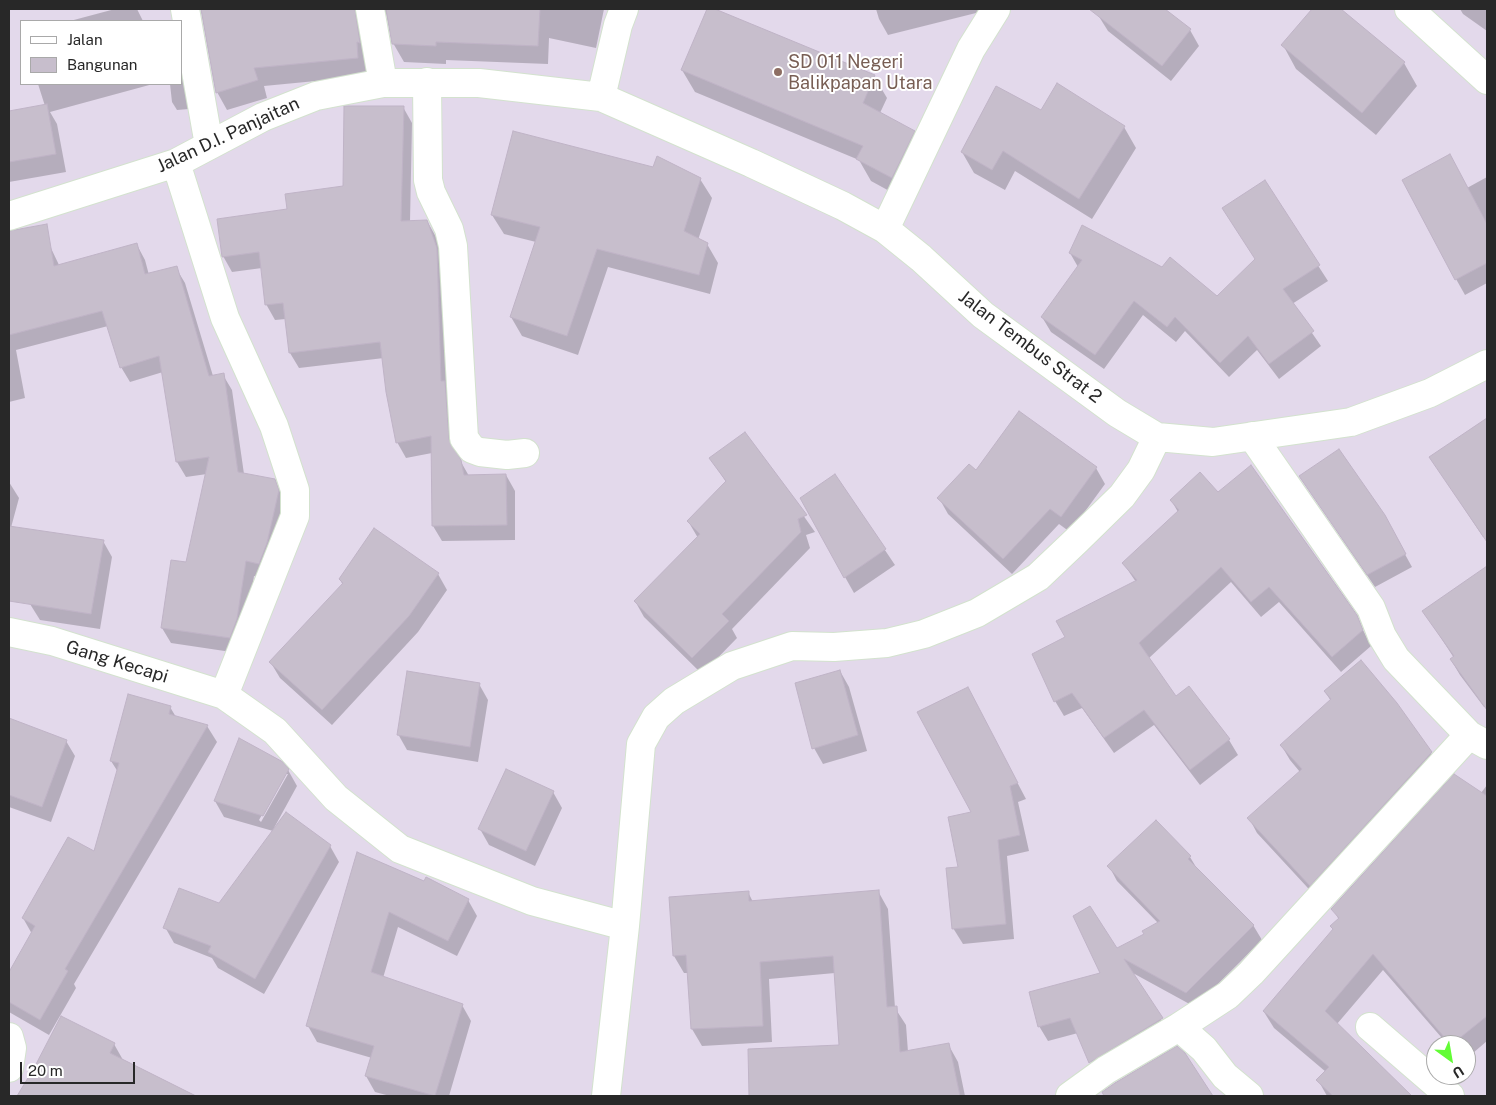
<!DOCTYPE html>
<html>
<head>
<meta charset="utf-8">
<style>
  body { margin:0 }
  #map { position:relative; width:1496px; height:1105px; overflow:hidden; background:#e3d9eb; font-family:"Public Sans",sans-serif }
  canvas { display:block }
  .frame { position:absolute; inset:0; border:10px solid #282828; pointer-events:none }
  .legend { position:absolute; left:20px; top:20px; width:162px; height:65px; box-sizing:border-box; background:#fff; border:1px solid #a9a9a9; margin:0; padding:6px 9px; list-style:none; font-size:15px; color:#282828 }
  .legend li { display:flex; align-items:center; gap:10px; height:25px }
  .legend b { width:25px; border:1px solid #a9a9a9 }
  .north { position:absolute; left:1426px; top:1035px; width:50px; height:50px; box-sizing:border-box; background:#fff; border:1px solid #a9a9a9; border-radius:50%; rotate:148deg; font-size:14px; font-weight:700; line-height:20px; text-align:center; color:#282828 }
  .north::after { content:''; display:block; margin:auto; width:18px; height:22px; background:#62fc35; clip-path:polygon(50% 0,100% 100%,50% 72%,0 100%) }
  .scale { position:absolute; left:20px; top:1062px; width:115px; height:22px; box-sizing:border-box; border:2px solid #282828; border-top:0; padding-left:6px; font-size:15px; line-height:18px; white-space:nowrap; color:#282828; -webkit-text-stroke:4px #fff; paint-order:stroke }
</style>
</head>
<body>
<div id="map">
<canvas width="1496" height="1105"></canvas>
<div class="frame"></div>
<ul class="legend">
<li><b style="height:6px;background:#fff"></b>Jalan</li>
<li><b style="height:14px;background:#c7becc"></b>Bangunan</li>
</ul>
<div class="north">U</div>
<div class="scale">20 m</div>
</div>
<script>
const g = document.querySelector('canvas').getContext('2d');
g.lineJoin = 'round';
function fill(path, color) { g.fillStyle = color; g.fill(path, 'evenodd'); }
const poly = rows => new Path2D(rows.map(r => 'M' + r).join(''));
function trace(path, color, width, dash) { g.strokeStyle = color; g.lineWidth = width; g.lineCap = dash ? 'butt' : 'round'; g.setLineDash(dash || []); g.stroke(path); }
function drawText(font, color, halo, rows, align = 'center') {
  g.font = font + ' "Public Sans",sans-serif'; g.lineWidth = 4; g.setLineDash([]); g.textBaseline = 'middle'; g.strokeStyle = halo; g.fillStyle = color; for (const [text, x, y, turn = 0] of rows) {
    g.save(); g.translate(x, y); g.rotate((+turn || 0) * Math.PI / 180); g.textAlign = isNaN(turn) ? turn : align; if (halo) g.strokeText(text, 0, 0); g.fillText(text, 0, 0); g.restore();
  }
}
const shadow = poly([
  [115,9,137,9,143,21,70,21],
  [201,9,638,9,637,12,625,16,604,9,596,48,549,38,548,64,446,60,446,64,404,62,393,43,386,13,379,12,368,76,264,86,267,98,227,110,217,92],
  [708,9,874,76,887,98,880,113,914,132,927,154,904,199,871,181,859,160,695,92,682,70],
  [876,9,992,9,888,35,879,19],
  [1104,9,1163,9,1190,30,1199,46,1171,81,1108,31,1098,15],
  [1314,9,1339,9,1404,63,1417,86,1376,135,1296,69,1283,45],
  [1460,9,1487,9,1487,31,1463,14],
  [181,65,189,109,177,110,172,102,170,84,181,84],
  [38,84,153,84,50,112,57,124,66,172,9,182,9,113,45,106],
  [403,107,412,123,410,222,427,221,436,237,446,265,457,455,469,476,506,475,515,491,515,540,442,541,433,526,432,453,406,458,397,442,384,358,299,368,290,353,286,319,275,320,266,304,262,268,232,272,223,256,288,210,345,187],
  [1041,111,1124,127,1136,148,1092,219,1015,171,1005,190,974,173,962,152],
  [1487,177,1487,283,1465,295,1456,279,1467,188],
  [700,179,712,198,698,240,707,244,718,263,710,294,608,267,578,355,522,336,511,317,536,242,504,234,492,215],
  [1264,182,1328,281,1292,304,1321,346,1279,379,1257,350,1229,377,1185,331,1176,342,1143,315,1104,369,1051,332,1042,317,1078,267,1070,253,1217,297,1256,260],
  [49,244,59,265,137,245,145,260,149,275,176,268,185,283,213,376,223,375,232,390,244,474,274,480,283,496,287,506,268,579,254,576,246,635,238,653,171,643,162,628,187,564,207,474,186,477,177,462,163,372,130,382,121,367,108,326,16,350,25,398,9,402,9,263,21,261],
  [1487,419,1487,534,1483,537,1431,458],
  [745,433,815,532,806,535,810,548,732,629,737,638,702,674,644,617,635,601,698,538,688,521,726,482,711,459],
  [1096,468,1105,484,1070,532,1059,524,1012,574,948,514,939,498,976,472],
  [835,476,895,565,854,593,845,577],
  [1301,477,1391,529,1412,567,1375,587],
  [9,482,19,498,9,535],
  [1218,493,1356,616,1371,646,1341,672,1279,602,1261,617,1231,582,1149,658,1176,697,1229,740,1238,755,1200,785,1154,725,1114,753,1082,708,1064,716,1055,701,1066,638,1136,582,1123,563,1178,512,1171,500],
  [103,541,112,557,100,629,40,620,30,604],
  [1487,568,1487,705,1484,707,1460,675,1451,660,1454,658,1424,612],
  [438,574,447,590,418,632,332,725,280,678,271,663,343,585,340,580],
  [840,671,849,687,867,751,823,764,814,748],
  [479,684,488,700,478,762,407,750,398,734],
  [1325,692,1431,753,1440,768,1319,900,1257,833,1249,818,1300,772,1290,760,1281,745,1331,701],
  [976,704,1026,799,1018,802,1029,851,1007,856,1014,939,963,944,953,928,973,813],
  [170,707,176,717,207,726,217,742,74,984,76,988,49,1035,9,1012,9,974,32,934,23,918,94,853,118,772,111,761],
  [9,719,66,741,75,756,51,822,9,807],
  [288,770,297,786,274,828,330,846,339,862,264,994,218,968,212,958,174,943,165,927,220,905,273,831,224,817,215,801],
  [285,774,288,774,261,822,259,820],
  [1487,785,1487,1041,1466,1059,1466,1045,1448,1045,1383,970,1337,1024,1411,1096,1327,1096,1318,1080,1326,1072,1274,1028,1264,1012,1334,929,1339,920,1333,909,1481,793],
  [553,792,562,808,535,866,489,845,480,829],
  [358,853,468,900,477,916,457,956,398,927,383,978,462,1005,471,1021,449,1096,390,1096,375,1092,366,1076,372,1058,317,1042,308,1026],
  [1190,857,1199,872,1253,925,1262,940,1195,1007,1131,972,1170,1034,1099,1076,1078,1033,1048,1041,1039,1026,1102,973,1116,949,1146,935,1158,923,1117,881,1109,866],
  [878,891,888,909,895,1008,906,1025,908,1052,948,1044,958,1062,965,1096,751,1096,749,1050,841,1046,835,973,769,979,772,1042,702,1046,692,1029,689,973,684,973,674,956,748,892,753,902],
  [114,1044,123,1060,181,1096,18,1096,35,1069],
  [1184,1054,1212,1096,1105,1096]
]);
const building = poly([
  [201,9,355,9,360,43,357,42,358,58,254,68,258,80,216,93,201,9],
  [386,9,540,9,538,46,436,42,436,46,392,44,386,9],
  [707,9,715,9,875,75,863,103,915,131,892,178,856,159,863,146,681,70,707,9],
  [1089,9,1165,9,1191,29,1162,66,1089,9],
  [1312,9,1341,9,1405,62,1362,113,1281,45,1312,9],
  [1057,83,1125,126,1079,199,1003,151,992,170,961,152,996,86,1041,110,1057,83],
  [47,104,56,154,9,162,9,111,47,104],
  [344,106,404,106,401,221,427,220,437,248,441,381,445,381,449,439,461,460,464,475,506,474,507,525,432,526,431,436,396,443,386,392,380,342,289,353,283,303,265,305,259,252,222,257,217,219,287,209,285,194,343,186,344,106],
  [513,131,653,167,657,156,701,178,684,231,708,243,699,275,597,249,567,336,510,317,540,227,491,215,513,131],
  [1450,154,1487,224,1487,263,1455,280,1402,180,1450,154],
  [1265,180,1320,265,1283,289,1314,331,1269,364,1248,336,1220,363,1175,317,1167,327,1134,301,1095,355,1041,317,1082,260,1069,253,1082,225,1162,267,1170,257,1217,296,1255,259,1222,208,1265,180],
  [47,224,54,266,137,243,145,274,177,266,209,376,224,373,238,472,275,479,279,490,267,543,259,564,246,561,237,619,230,638,161,628,171,560,186,562,209,457,176,462,159,356,120,368,102,311,9,335,9,231,47,224],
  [1019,411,1097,467,1061,517,1050,509,1003,559,937,498,969,464,976,470,1019,411],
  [1487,418,1487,542,1429,457,1487,418],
  [745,432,807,515,798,519,801,532,722,614,729,621,692,658,634,601,700,534,687,521,726,481,709,458,745,432],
  [1339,449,1385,515,1406,554,1367,575,1299,476,1339,449],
  [1251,465,1357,615,1363,630,1332,657,1269,587,1251,602,1221,567,1139,643,1176,696,1189,686,1230,739,1190,770,1144,710,1104,738,1072,693,1054,702,1032,654,1065,637,1056,621,1137,580,1122,563,1179,510,1170,500,1200,472,1218,492,1251,465],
  [835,474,886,549,844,578,800,498,835,474],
  [9,526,104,540,91,614,9,601,9,526],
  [374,528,439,573,409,616,322,710,269,662,343,583,339,579,374,528],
  [1487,566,1487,710,1450,659,1454,656,1422,611,1487,566],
  [1361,660,1397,703,1432,752,1310,886,1247,818,1302,769,1280,745,1331,699,1324,691,1361,660],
  [840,670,858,735,812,749,795,683,840,670],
  [407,671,480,683,470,747,397,735,407,671],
  [968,687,1018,783,1010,786,1020,835,998,840,1006,924,952,929,946,868,958,867,948,817,971,812,917,712,968,687],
  [128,694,171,706,169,714,208,725,65,969,68,971,40,1020,9,1002,9,972,35,926,22,918,68,837,94,851,119,763,110,761,128,694],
  [9,718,67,740,42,807,9,795,9,718],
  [239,738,283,762,289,769,263,816,214,801,239,738],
  [506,769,554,791,526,851,478,829,506,769],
  [1454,774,1487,796,1487,1016,1451,1045,1373,954,1325,1011,1412,1096,1333,1096,1316,1080,1329,1067,1263,1011,1333,929,1330,926,1339,918,1331,909,1454,774],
  [286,812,331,845,255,979,208,952,211,946,163,928,179,888,219,903,286,812],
  [1156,820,1191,856,1188,859,1254,925,1186,993,1124,959,1163,1018,1089,1063,1070,1018,1038,1027,1029,992,1100,973,1073,916,1090,906,1117,948,1144,934,1142,931,1160,921,1107,866,1156,820],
  [357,852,424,881,426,877,469,899,448,941,389,912,371,972,463,1004,435,1096,365,1076,374,1046,306,1026,357,852],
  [879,890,887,1007,897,1006,900,1052,949,1043,960,1096,749,1096,748,1049,839,1045,833,956,760,962,763,1026,691,1029,686,955,673,956,669,897,749,891,749,901,879,890],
  [61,1016,115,1043,110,1053,196,1096,17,1096,34,1068,61,1016],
  [1177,1046,1185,1053,1213,1096,1104,1096,1102,1092,1115,1083,1177,1046]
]);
const minor = poly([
  [185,9,209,145],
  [370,9,383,83],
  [1409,9,1487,80],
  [427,82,428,180,431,192,449,229,453,246,464,438,472,449,480,452,507,455,525,453],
  [601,97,618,25,624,9],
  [176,163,225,318,274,426,295,490,295,516,224,695],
  [9,216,176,163,263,117,316,96,383,83,479,83,601,97,751,163,843,206,885,229,921,258,983,315,1117,413,1157,437,1213,442,1351,422,1430,393,1487,364],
  [885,229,971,49,996,9],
  [1252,436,1371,608,1382,636,1396,659,1469,735,1487,745],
  [9,632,52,641,224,695,275,731,336,798,400,849,532,901,625,926],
  [1370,1027,1450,1096],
  [9,1037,12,1048,9,1068],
  [606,1096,625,926,641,744,656,717,674,701,732,666,792,646,834,647,887,643,924,634,977,613,1038,577,1077,540,1122,496,1141,470,1157,437],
  [1070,1096,1106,1070,1179,1027],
  [1249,1096,1225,1076,1204,1049,1179,1027,1228,995,1251,973,1469,735]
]);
const markers = [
  [778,72,5,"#8d6e63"]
];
const educationNames = [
  ["SD 011 Negeri",788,62],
  ["Balikpapan Utara",788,83]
];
const streetNames = [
  ["Jalan D.I. Panjaitan",228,135,-25],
  ["Jalan Tembus Strat 2",1030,347,37],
  ["Gang Kecapi",117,662,17]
];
fill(shadow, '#0003');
fill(building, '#c7becc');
trace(building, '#bfb3c6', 1);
trace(minor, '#d3e2ce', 30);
trace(minor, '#fff', 28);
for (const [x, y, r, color] of markers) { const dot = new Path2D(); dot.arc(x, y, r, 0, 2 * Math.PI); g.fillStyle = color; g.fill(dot); trace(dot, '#fff', 2); }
drawText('18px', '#785e54', '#fff', educationNames, 'left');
drawText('18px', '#282828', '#fff', streetNames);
</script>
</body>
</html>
